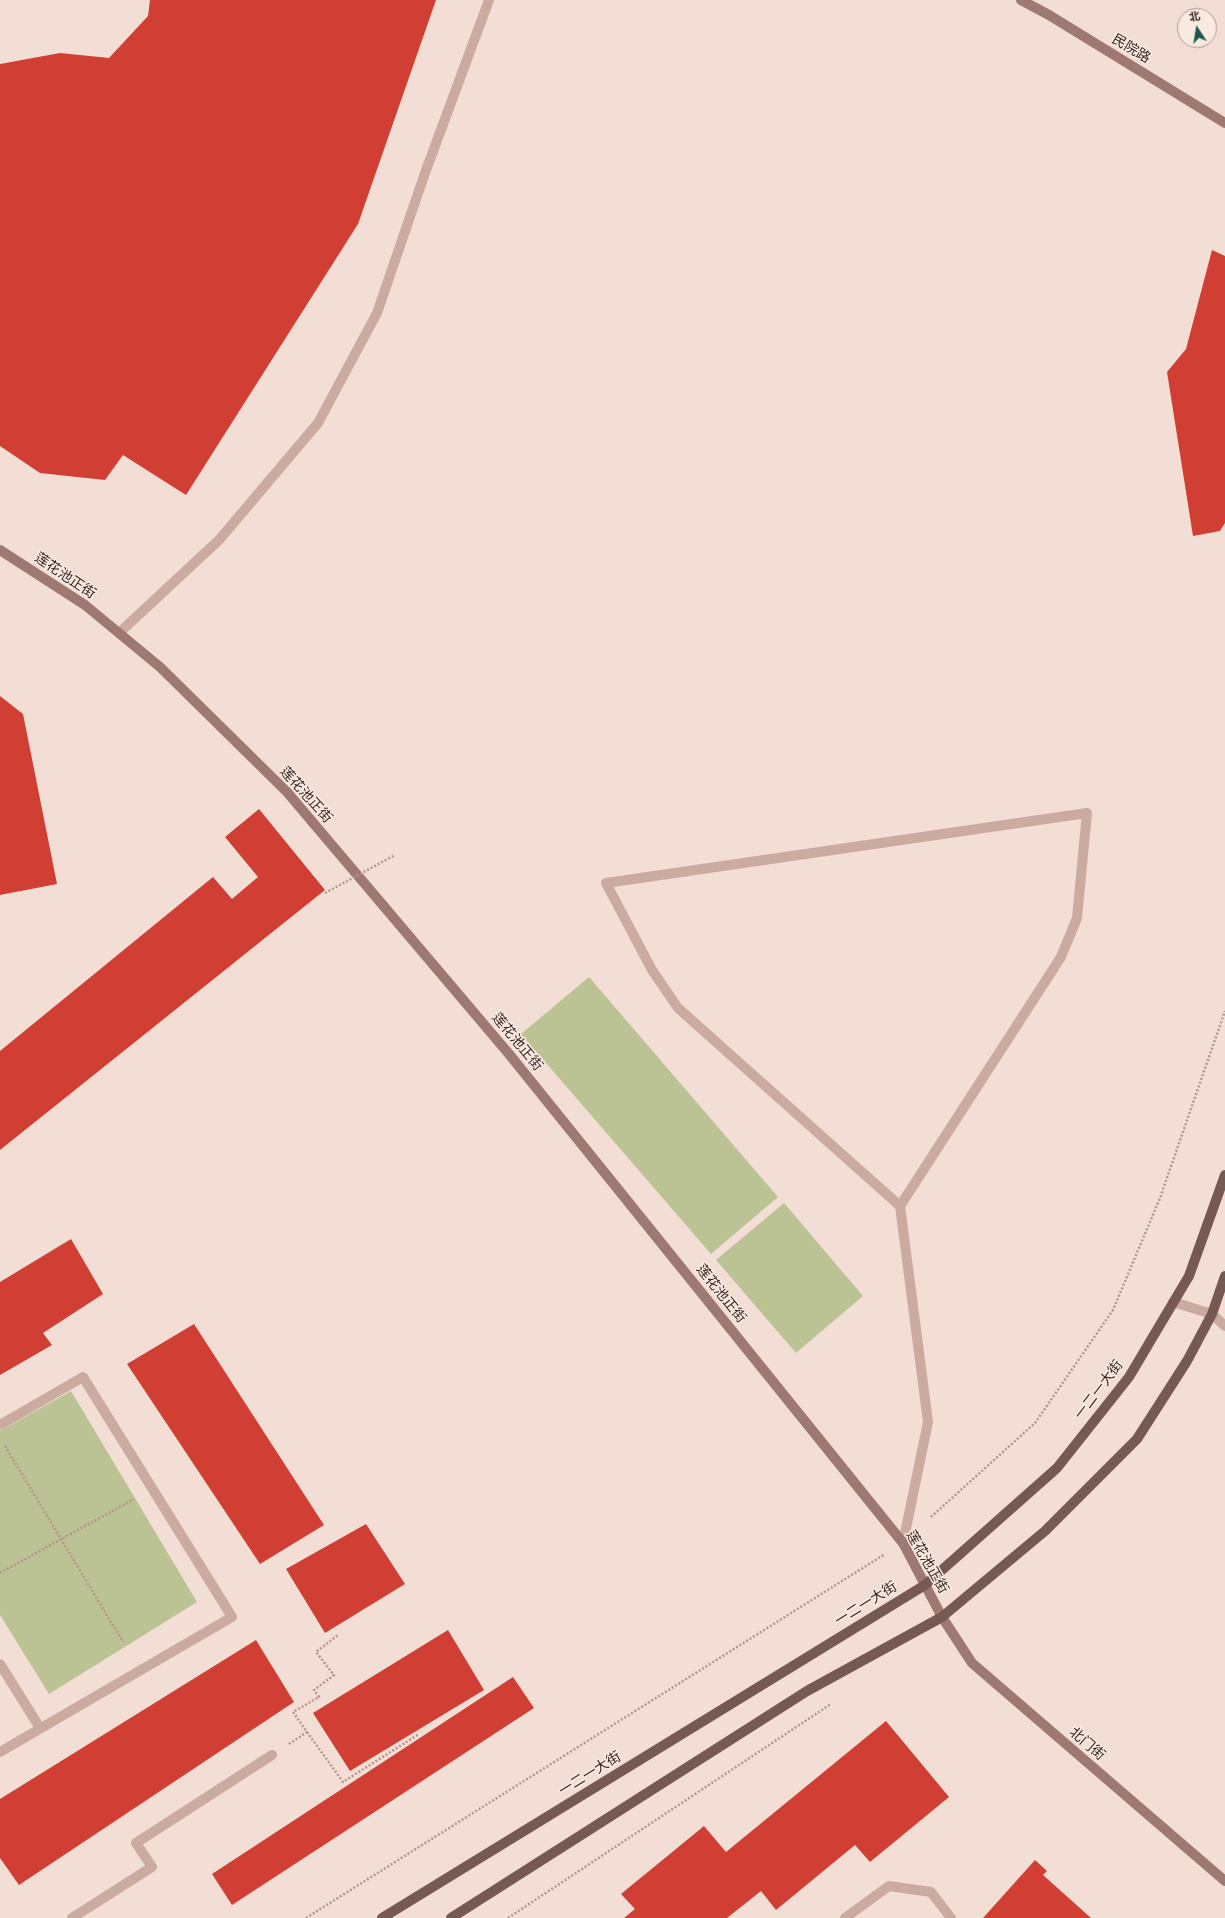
<!DOCTYPE html>
<html>
<head>
<meta charset="utf-8">
<style>
  body { margin:0 }
  #map { position:relative; width:1225px; height:1918px; overflow:hidden; background:#f2ded4; font-family:Karla,"Noto Sans SC",sans-serif }
  canvas { display:block }
  .north { position:absolute; left:1177px; top:8px; width:40px; height:40px; box-sizing:border-box; background:#fae9e0; border:1px solid #ab9b95; border-radius:50%; rotate:348deg; font-size:11px; font-weight:700; line-height:16px; text-align:center; color:#342624 }
  .north::after { content:''; display:block; margin:auto; width:14px; height:18px; background:#175850; clip-path:polygon(50% 0,100% 100%,50% 72%,0 100%) }
</style>
</head>
<body>
<div id="map">
<canvas width="1225" height="1918"></canvas>
<div class="north">北</div>
</div>
<script>
const g = document.querySelector('canvas').getContext('2d');
g.lineJoin = 'round';
function fill(path, color) { g.fillStyle = color; g.fill(path, 'evenodd'); }
const poly = rows => new Path2D(rows.map(r => 'M' + r).join(''));
function trace(path, color, width, dash) { g.strokeStyle = color; g.lineWidth = width; g.lineCap = dash ? 'butt' : 'round'; g.setLineDash(dash || []); g.stroke(path); }
function drawText(font, color, halo, rows, align = 'center') {
  g.font = font + ' Karla,"Noto Sans SC",sans-serif'; g.lineWidth = 3; g.setLineDash([]); g.textBaseline = 'middle'; g.strokeStyle = halo; g.fillStyle = color; for (const [text, x, y, turn = 0] of rows) {
    g.save(); g.translate(x, y); g.rotate((+turn || 0) * Math.PI / 180); g.textAlign = isNaN(turn) ? turn : align; if (halo) g.strokeText(text, 0, 0); g.fillText(text, 0, 0); g.restore();
  }
}
const green = poly([
  [589,977,778,1197,711,1254,521,1034],
  [784,1203,863,1296,796,1353,716,1260],
  [71,1391,197,1602,49,1694,0,1615,0,1431]
]);
const building = poly([
  [150,0,436,0,358,224,186,495,123,455,105,480,40,473,0,446,0,64,60,53,109,58,148,16],
  [1212,250,1225,256,1225,523,1220,531,1193,536,1167,372,1186,349],
  [0,696,23,714,57,884,0,895],
  [259,809,325,890,0,1150,0,1051,213,877,232,899,258,877,225,837],
  [71,1239,103,1294,43,1333,52,1345,0,1375,0,1282],
  [194,1324,324,1525,260,1564,127,1364],
  [366,1524,405,1584,325,1633,286,1569],
  [448,1630,484,1690,350,1771,313,1713],
  [256,1640,294,1702,19,1885,0,1858,0,1799],
  [513,1677,534,1708,232,1905,212,1874],
  [886,1721,949,1797,870,1862,855,1845,776,1910,761,1891,727,1918,624,1918,635,1909,621,1894,704,1826,726,1852],
  [1035,1860,1047,1871,1043,1875,1091,1918,983,1918]
]);
const path = poly([
  [5,1446,123,1642],
  [931,1517,1035,1423,1113,1310,1160,1198,1225,1011],
  [0,1573,134,1499],
  [307,1732,343,1782,419,1734],
  [289,1744,307,1732,293,1712,319,1697,314,1690,334,1675,316,1652,338,1635],
  [306,1918,885,1554],
  [508,1918,831,1704]
]);
const lane = poly([
  [119,633,219,540,318,423,377,313,425,173,489,0],
  [1087,813,1077,918,1061,957,900,1206,678,1008,652,970,606,883,1087,813],
  [900,1206,928,1422,903,1543],
  [1173,1302,1212,1314,1225,1326],
  [0,1425,83,1377,232,1617,0,1752],
  [0,1664,40,1728],
  [72,1918,152,1867,136,1843,272,1755],
  [845,1918,889,1886,931,1892,951,1918]
]);
const secondary = poly([
  [1021,0,1049,15,1225,123],
  [0,550,85,605,160,667,287,792,509,1054,903,1543,942,1617,972,1663,1225,1881]
]);
const primary = poly([
  [382,1918,925,1585,1057,1468,1129,1377,1189,1276,1225,1175],
  [451,1918,807,1691,942,1617,1045,1531,1137,1439,1187,1361,1212,1314,1225,1276]
]);
const pathBridge = poly([
  [325,893,395,855]
]);
const streetNames = [
  ["民院路",1131,49,31],
  ["莲花池正街",65,576,34],
  ["莲花池正街",306,795,48],
  ["莲花池正街",517,1042,50],
  ["莲花池正街",721,1294,51],
  ["一二一大街",1099,1390,-53],
  ["莲花池正街",927,1562,60],
  ["一二一大街",866,1604,-32],
  ["北门街",1087,1744,41],
  ["一二一大街",590,1774,-32]
];
fill(green, '#bbc294');
fill(building, '#d03e34');
trace(path, '#b6958a', 2.5, [2, 2]);
trace(lane, '#cbaba0', 10);
trace(secondary, '#9e7971', 10);
trace(primary, '#775953', 10);
trace(pathBridge, '#b6958a', 2.5, [2, 2]);
drawText('14px', '#342624', '#fae9e0', streetNames);
</script>
</body>
</html>
